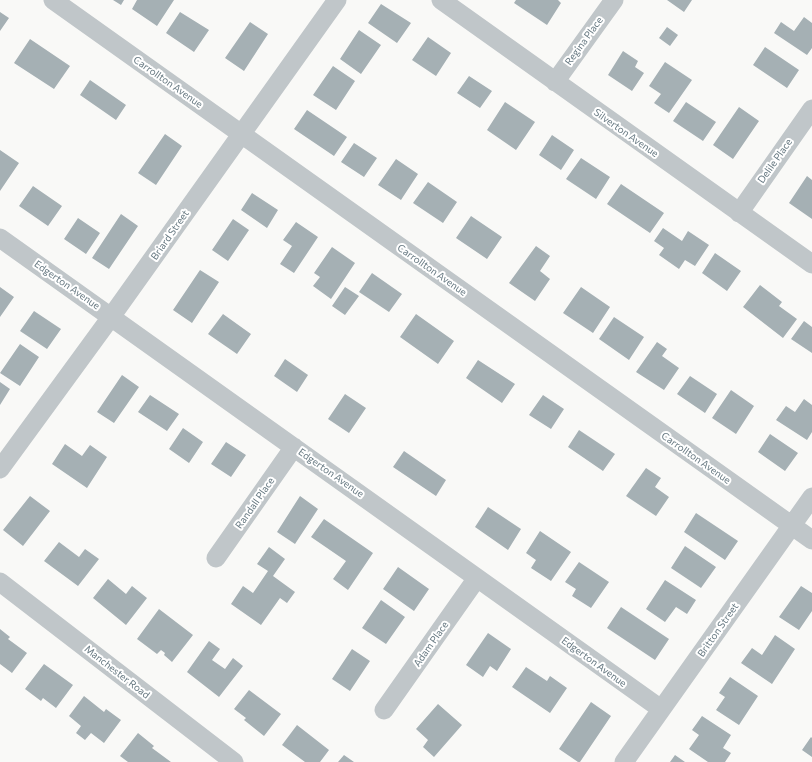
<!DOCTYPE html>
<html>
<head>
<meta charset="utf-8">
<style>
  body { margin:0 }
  canvas { display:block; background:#f9f9f7 }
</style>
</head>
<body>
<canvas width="812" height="762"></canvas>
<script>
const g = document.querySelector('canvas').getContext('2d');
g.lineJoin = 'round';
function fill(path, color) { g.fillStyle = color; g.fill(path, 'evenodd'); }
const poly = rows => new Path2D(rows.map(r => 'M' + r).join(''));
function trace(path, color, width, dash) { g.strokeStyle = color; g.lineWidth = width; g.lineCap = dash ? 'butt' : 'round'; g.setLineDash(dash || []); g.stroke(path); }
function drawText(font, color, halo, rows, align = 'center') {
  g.font = font + ' Commissioner,sans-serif'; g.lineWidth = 4; g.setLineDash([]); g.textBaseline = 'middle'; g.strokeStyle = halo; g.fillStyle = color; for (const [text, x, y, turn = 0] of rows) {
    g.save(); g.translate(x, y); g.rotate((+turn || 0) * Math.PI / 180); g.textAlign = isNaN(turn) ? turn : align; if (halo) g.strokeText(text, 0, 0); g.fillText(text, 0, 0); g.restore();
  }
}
const building = poly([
  [113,0,124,0,121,5],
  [137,0,174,0,157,26,132,9],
  [516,0,558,0,561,3,547,25,514,3],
  [667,0,692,0,684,12],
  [381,4,411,23,397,43,368,23],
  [0,12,9,18,0,31],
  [180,12,209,30,194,52,166,33],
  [804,17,812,23,812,48,807,55,774,33,781,22,794,31],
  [250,22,268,34,244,71,225,58],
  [667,27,678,35,670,46,659,38],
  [359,30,381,45,361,74,340,59],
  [428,37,451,53,436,76,412,60],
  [30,39,70,66,54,89,14,63],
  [765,47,799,70,787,88,753,65],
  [623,51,638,61,635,67,644,73,632,91,608,75],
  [665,62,692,80,669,113,654,103,661,94,649,86],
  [333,66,355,81,336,110,313,95],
  [469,76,492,91,480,108,457,93],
  [90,80,126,105,116,120,80,95],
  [505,102,535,122,516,150,487,130],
  [686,102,716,122,703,141,673,121],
  [739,107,759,121,733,159,713,145],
  [307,110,347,137,334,156,294,129],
  [165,134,182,146,156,185,138,173],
  [552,135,574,150,561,170,539,155],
  [354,143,377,158,364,177,341,162],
  [0,150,19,163,0,191],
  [581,158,610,177,596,199,566,179],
  [396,159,418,174,401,200,378,185],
  [807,176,812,180,812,219,789,203],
  [428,182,457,202,443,223,413,203],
  [621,184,664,213,650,233,607,204],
  [33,186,62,206,48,226,19,206],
  [252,193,278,210,267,228,241,210],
  [121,214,138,226,109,269,92,258],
  [471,216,502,237,487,259,456,238],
  [78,218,100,233,86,254,64,239],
  [233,219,249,230,228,261,212,250],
  [296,222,318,237,294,273,280,264,292,246,283,240],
  [663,228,682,241,688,231,709,245,695,266,685,260,679,269,659,255,664,248,654,241],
  [536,246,550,256,540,271,550,279,535,301,509,283],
  [332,247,355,263,331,299,313,286,320,277,314,273],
  [715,253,741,271,727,291,702,273],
  [200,270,219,282,192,323,173,310],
  [372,273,402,294,389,312,359,292],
  [760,285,782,302,779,306,797,319,783,338,743,307],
  [0,287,14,297,0,317],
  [345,287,359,296,345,315,332,306],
  [581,287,610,307,593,333,563,313],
  [34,311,61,329,47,349,20,331],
  [223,314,251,334,237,354,208,334],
  [416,314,454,341,438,364,400,337],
  [614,317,644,337,629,360,599,339],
  [804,321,812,327,812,353,791,339],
  [657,342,667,349,662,356,679,368,664,390,636,372],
  [20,344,39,357,20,386,0,373],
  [285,359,308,375,297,392,274,376],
  [478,360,515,384,502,403,466,378],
  [122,375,139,387,114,423,97,412],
  [690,376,717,394,705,413,677,394],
  [0,382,10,389,0,405],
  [731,390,754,406,736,434,712,418],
  [345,394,366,408,349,433,328,419],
  [150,395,179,414,167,431,138,412],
  [543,395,564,409,551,429,529,415],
  [804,399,812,405,812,432,807,440,776,420,786,406,795,412],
  [183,428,203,442,189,463,169,449],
  [579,430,615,454,603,471,568,447],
  [770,434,798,453,785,471,758,452],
  [226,442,246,455,231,477,211,464],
  [65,444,82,456,90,445,107,457,87,488,52,464],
  [404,451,446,480,436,496,393,467],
  [646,468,661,478,655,487,669,497,656,516,626,496],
  [30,496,50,511,23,546,3,530],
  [300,496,318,509,295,544,277,532],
  [488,507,521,529,508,550,475,527],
  [696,513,738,541,725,560,684,532],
  [324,519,373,553,348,590,333,579,346,561,311,537],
  [540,531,571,552,551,581,531,568,536,560,526,553],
  [59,542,79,557,85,549,99,559,78,586,44,561],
  [685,546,716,567,701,588,671,568],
  [269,547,285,559,273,576,295,592,287,603,280,598,261,625,231,604,243,586,253,593,268,571,257,564],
  [579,562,609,582,591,608,572,596,576,589,565,582],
  [398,567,429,589,414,611,383,589],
  [108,579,126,594,132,586,147,598,126,625,93,598],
  [665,580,696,600,687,614,676,607,665,622,646,609],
  [801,586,812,593,812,611,799,630,779,617],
  [381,600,405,617,386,644,362,628],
  [621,607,669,639,655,660,607,628],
  [159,609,193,635,172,662,164,655,165,653,161,650,157,654,137,639],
  [0,629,10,637,8,639,27,653,12,673,0,664],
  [488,633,511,649,497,671,490,666,483,677,466,665],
  [775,635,795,649,772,684,741,663,752,648,762,655],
  [209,641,220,649,212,660,225,669,233,658,243,666,219,697,187,672],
  [352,649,370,661,350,691,332,679],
  [44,664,73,685,56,708,43,698,41,701,25,689],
  [526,667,547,681,550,676,567,688,550,713,512,687],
  [730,677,758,696,739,725,716,710,725,697,719,693],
  [249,690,281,714,264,736,244,720,246,718,234,709],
  [84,696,104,712,106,709,121,720,104,743,91,733,85,740,76,733,81,726,69,716],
  [591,702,611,716,580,762,578,762,559,749],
  [438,704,462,725,434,757,423,747,428,740,416,729],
  [702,716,731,735,723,748,731,753,725,762,708,762,689,749,699,735,692,730],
  [297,725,329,750,320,762,305,762,282,745],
  [138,733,154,746,152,748,171,762,128,762,120,756],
  [811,737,812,738,812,757,802,750],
  [344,755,354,762,338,762],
  [675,755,685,762,670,762]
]);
const minor = poly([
  [53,0,812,540],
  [441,0,812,264],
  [555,82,614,0],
  [739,213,812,109],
  [0,238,661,709],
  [0,469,111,317,337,0],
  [216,558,294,447],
  [0,582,234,762],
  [384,710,477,578],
  [624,762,812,497]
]);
const streetNames = [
  ["Regina Place",584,41,-54],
  ["Carrollton Avenue",168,82,35],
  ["Silverton Avenue",626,133,35],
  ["Delile Place",775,161,-55],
  ["Briard Street",170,235,-55],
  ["Carrollton Avenue",432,270,35],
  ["Edgerton Avenue",67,285,35],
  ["Carrollton Avenue",696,458,35],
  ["Edgerton Avenue",331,473,35],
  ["Randall Place",255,503,-55],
  ["Britton Street",718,630,-55],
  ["Adam Place",431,644,-55],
  ["Edgerton Avenue",594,662,36],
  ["Manchester Road",117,672,38]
];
fill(building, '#a5b0b4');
trace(minor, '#c0c6c9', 19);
drawText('10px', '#667881', '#fff', streetNames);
</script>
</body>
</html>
